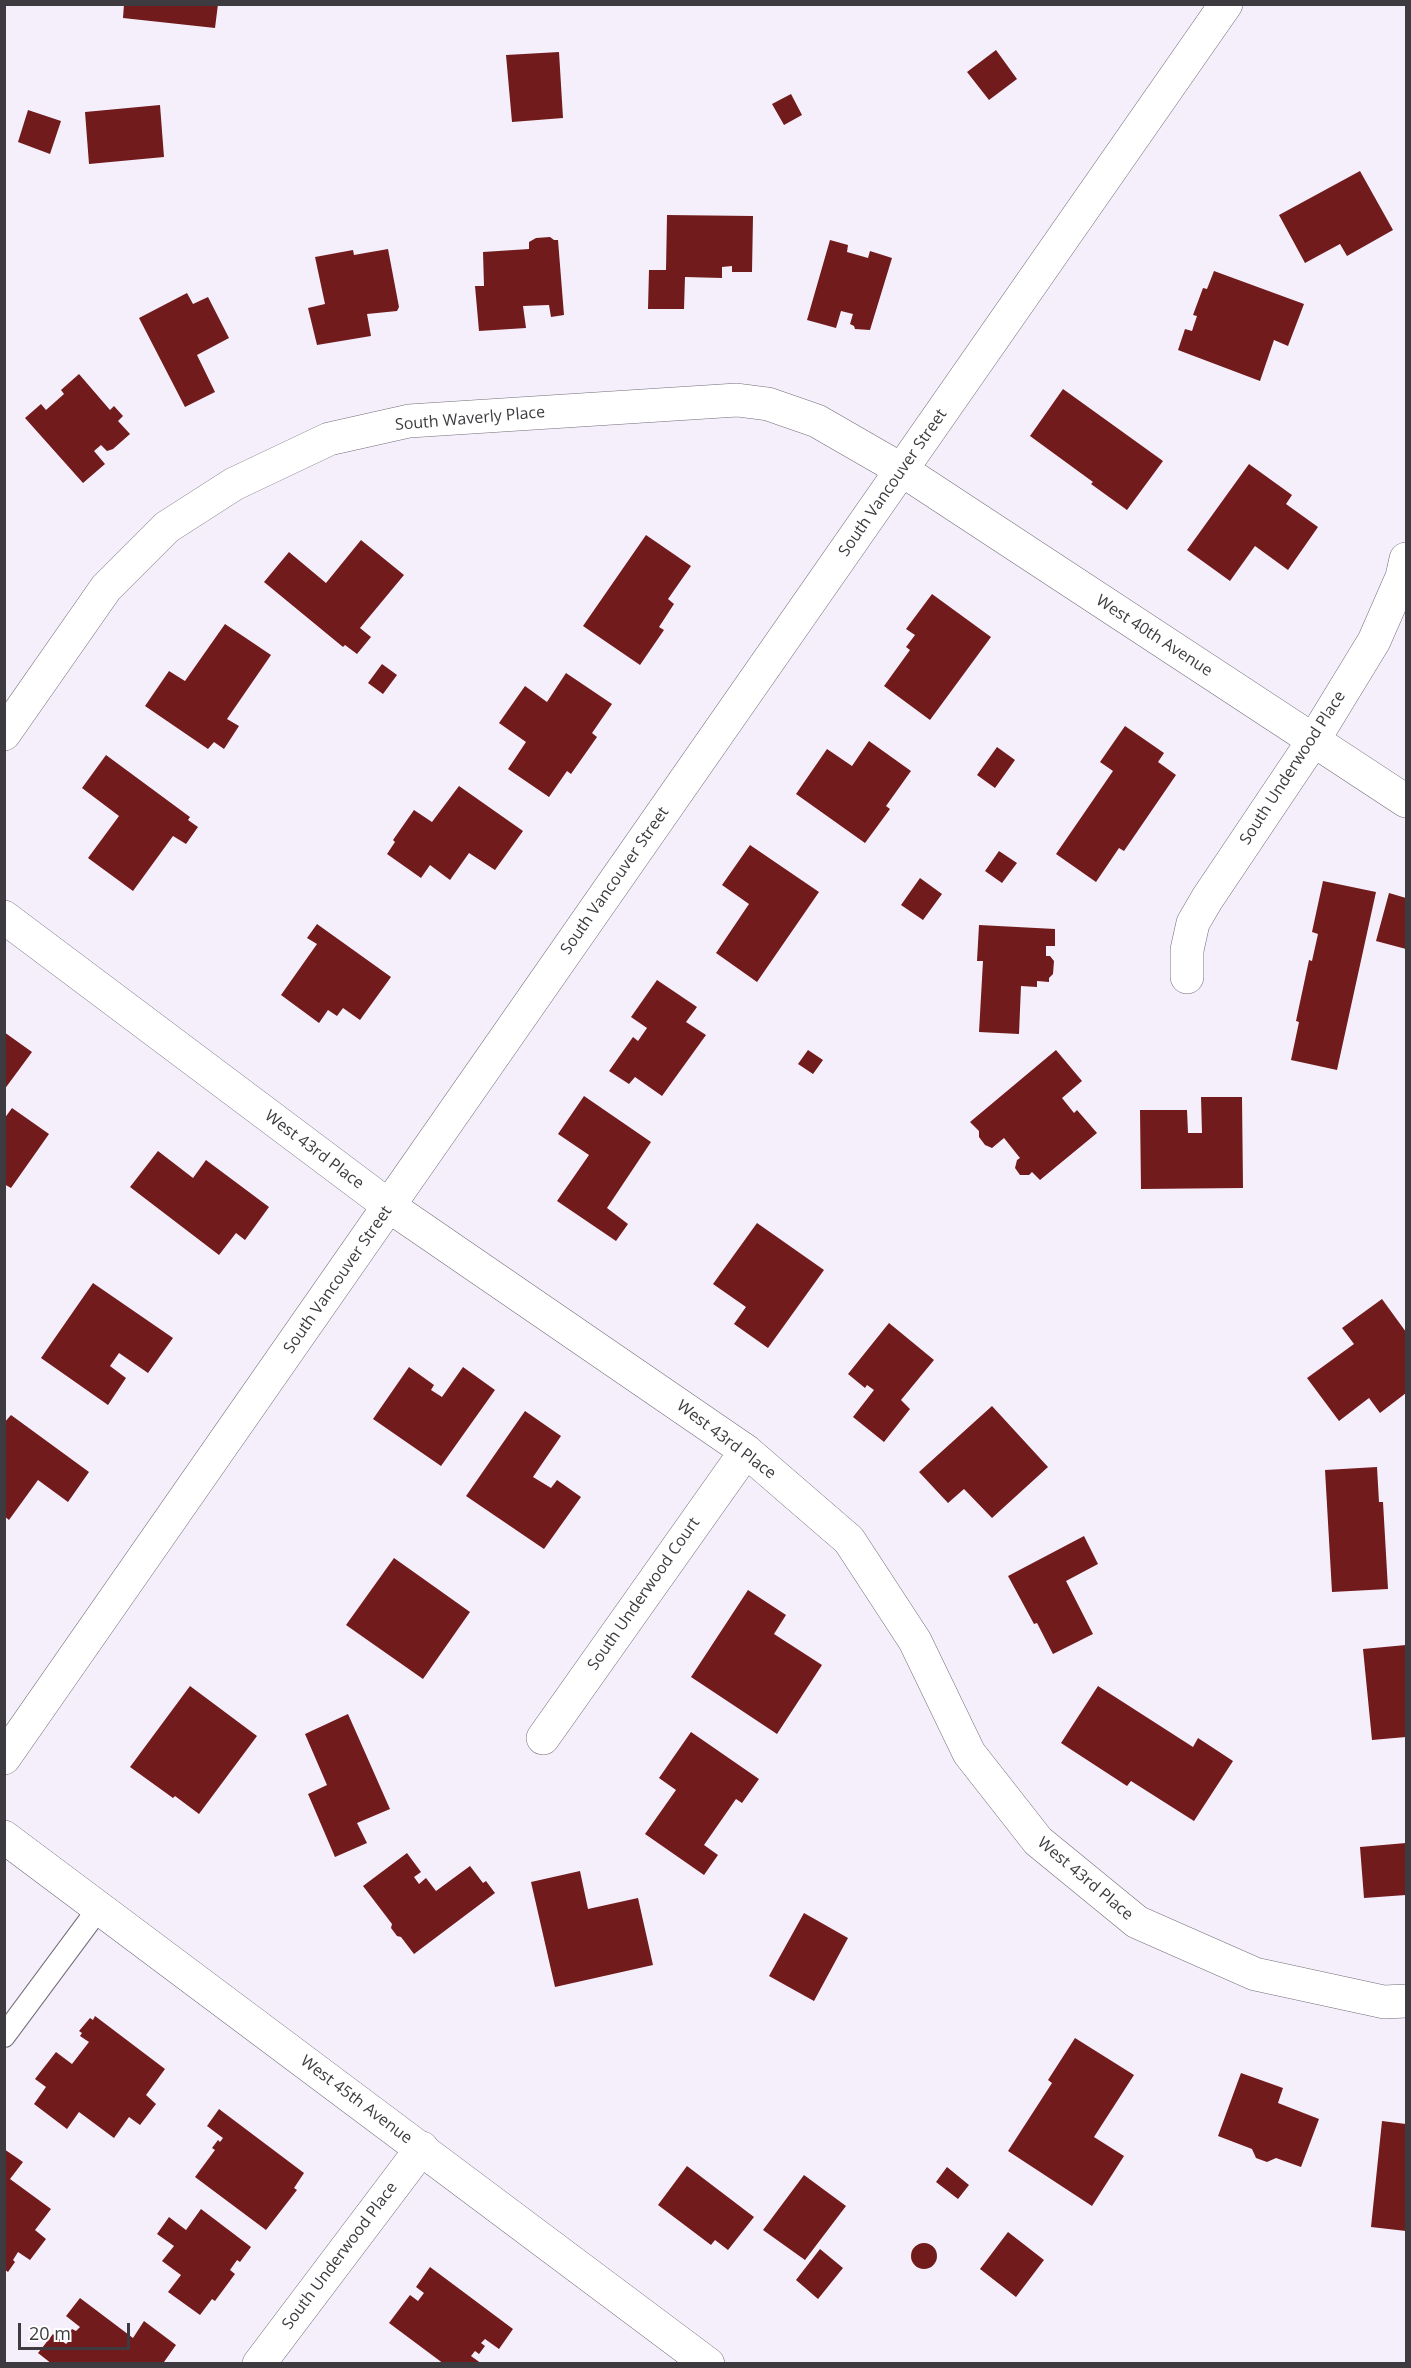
<!DOCTYPE html>
<html>
<head>
<meta charset="utf-8">
<style>
  body { margin:0 }
  #map { position:relative; width:1411px; height:2368px; overflow:hidden; background:#f5effc; font-family:"Open Sans",sans-serif }
  canvas { display:block }
  .frame { position:absolute; inset:0; border:6px solid #3d3b3f; pointer-events:none }
  .scale { position:absolute; left:18px; top:2323px; width:112px; height:27px; box-sizing:border-box; border:3px solid #3d3b3f; border-top:0; padding-left:8px; font-size:18px; line-height:21px; white-space:nowrap; color:#3d3b3f; -webkit-text-stroke:4px #fff; paint-order:stroke }
</style>
</head>
<body>
<div id="map">
<canvas width="1411" height="2368"></canvas>
<div class="frame"></div>
<div class="scale">20 m</div>
</div>
<script>
const g = document.querySelector('canvas').getContext('2d');
g.lineJoin = 'round';
function fill(path, color) { g.fillStyle = color; g.fill(path, 'evenodd'); }
const poly = rows => new Path2D(rows.map(r => 'M' + r).join(''));
function trace(path, color, width, dash) { g.strokeStyle = color; g.lineWidth = width; g.lineCap = dash ? 'butt' : 'round'; g.setLineDash(dash || []); g.stroke(path); }
function drawText(font, color, halo, rows, align = 'center') {
  g.font = font + ' "Open Sans",sans-serif'; g.lineWidth = 6; g.setLineDash([]); g.textBaseline = 'middle'; g.strokeStyle = halo; g.fillStyle = color; for (const [text, x, y, turn = 0] of rows) {
    g.save(); g.translate(x, y); g.rotate((+turn || 0) * Math.PI / 180); g.textAlign = isNaN(turn) ? turn : align; if (halo) g.strokeText(text, 0, 0); g.fillText(text, 0, 0); g.restore();
  }
}
const building = poly([
  [124,4,218,4,215,28,123,18],
  [996,50,1017,79,989,100,967,72],
  [559,52,563,118,512,122,506,55],
  [791,94,802,115,784,125,772,104],
  [160,105,164,157,89,164,85,112],
  [28,110,61,121,50,154,18,142],
  [1360,171,1393,230,1347,256,1340,244,1305,263,1279,215],
  [667,215,753,216,752,272,732,272,732,266,722,267,722,278,685,277,684,309,648,309,649,270,666,270],
  [550,237,554,240,558,240,564,315,551,317,549,305,523,306,526,328,479,331,475,286,484,286,483,252,529,249,529,242,536,238],
  [830,240,848,245,847,252,868,258,870,251,892,258,870,330,855,329,854,326,850,324,853,314,841,311,836,328,807,320],
  [388,249,399,307,397,311,367,314,371,336,317,345,308,308,325,304,315,257,353,250,354,255],
  [1214,271,1304,304,1288,346,1274,340,1260,381,1178,350,1185,329,1192,331,1197,316,1193,315,1203,288,1207,289],
  [187,293,193,304,208,297,229,338,197,355,215,392,185,407,139,318],
  [79,374,110,410,114,406,123,416,118,421,130,434,113,449,107,451,101,445,94,451,105,464,83,483,25,418,41,404,46,410,64,394,61,390],
  [1063,389,1163,461,1127,510,1091,484,1093,482,1030,436],
  [1249,464,1292,495,1286,504,1318,527,1288,570,1255,546,1230,581,1187,550],
  [646,535,691,566,668,599,674,604,659,627,664,630,640,665,583,626],
  [361,540,404,575,360,628,371,637,357,654,345,645,343,647,264,582,289,552,326,583],
  [932,594,991,637,930,720,884,686,910,650,906,647,915,635,906,629],
  [225,624,271,655,227,719,239,726,224,749,214,742,208,749,145,706,169,671,185,681],
  [382,664,397,675,383,694,368,683],
  [566,673,612,704,592,733,597,737,571,774,567,771,549,797,508,769,526,742,499,723,525,686,547,702],
  [1125,726,1164,753,1158,762,1176,775,1124,851,1119,848,1096,882,1056,854,1113,771,1100,762],
  [869,741,911,771,886,806,890,809,865,843,796,794,827,749,852,766],
  [997,747,1015,760,995,788,977,775],
  [106,755,190,817,188,820,198,827,186,844,173,836,133,891,88,858,119,816,82,788],
  [459,786,523,831,495,870,469,853,450,880,430,865,421,878,387,854,395,842,393,840,414,810,432,822],
  [750,845,819,892,757,982,716,953,749,904,722,885],
  [999,851,1017,863,1002,883,985,871],
  [920,878,942,894,923,920,901,905],
  [1323,881,1376,892,1337,1070,1291,1060,1299,1022,1296,1021,1309,960,1312,961,1318,934,1312,932],
  [1389,893,1406,898,1406,949,1376,941],
  [317,924,391,977,360,1020,343,1008,337,1016,328,1010,319,1023,281,995,317,944,307,938],
  [979,925,1055,929,1055,946,1046,946,1046,956,1050,956,1054,961,1053,974,1049,978,1049,982,1037,981,1037,987,1021,986,1019,1034,979,1032,983,961,977,961],
  [657,980,697,1007,686,1022,706,1035,662,1096,635,1077,629,1084,609,1071,633,1037,638,1041,647,1028,631,1017],
  [4,1032,32,1052,4,1090],
  [808,1050,823,1060,813,1074,798,1064],
  [1056,1050,1082,1081,1062,1098,1074,1113,1077,1110,1097,1133,1040,1180,1032,1172,1029,1175,1020,1175,1015,1168,1017,1160,1020,1158,1004,1138,992,1148,985,1145,979,1137,979,1131,970,1122],
  [584,1096,651,1142,607,1208,628,1224,616,1241,557,1201,589,1155,558,1134],
  [1201,1097,1242,1097,1243,1188,1141,1189,1140,1110,1187,1110,1188,1133,1202,1133],
  [12,1108,49,1134,11,1188,4,1184,4,1119],
  [158,1151,193,1178,206,1160,269,1207,245,1240,236,1233,219,1255,130,1187],
  [757,1223,824,1270,768,1348,734,1324,746,1307,713,1284],
  [93,1283,173,1338,148,1373,119,1353,110,1366,126,1378,108,1405,41,1358],
  [1382,1299,1406,1332,1406,1393,1380,1413,1369,1398,1339,1421,1307,1378,1354,1344,1342,1328],
  [889,1323,934,1360,901,1400,910,1409,884,1442,853,1417,874,1390,867,1385,865,1388,848,1374],
  [409,1367,434,1385,431,1390,442,1397,463,1367,495,1390,441,1466,373,1419],
  [992,1406,1048,1467,992,1518,964,1489,948,1503,919,1472],
  [525,1411,561,1436,533,1477,551,1488,557,1480,581,1497,544,1549,466,1496],
  [11,1415,89,1472,68,1502,38,1480,9,1520,4,1516,4,1423],
  [1377,1467,1379,1502,1383,1502,1388,1589,1332,1592,1325,1470],
  [1084,1536,1098,1564,1066,1581,1093,1634,1053,1654,1037,1623,1034,1624,1008,1576],
  [394,1558,470,1612,423,1679,346,1625],
  [748,1590,786,1615,774,1634,822,1665,777,1734,691,1677],
  [1406,1645,1406,1737,1372,1740,1363,1649],
  [190,1686,257,1736,199,1814,175,1796,173,1798,130,1767],
  [1098,1686,1193,1747,1198,1738,1233,1761,1194,1821,1131,1781,1127,1786,1061,1743],
  [348,1714,390,1809,357,1823,367,1843,335,1857,308,1794,327,1785,305,1734],
  [691,1732,759,1779,742,1803,736,1799,704,1845,718,1855,704,1875,645,1834,676,1790,659,1778],
  [1406,1843,1406,1895,1364,1898,1360,1847],
  [407,1853,421,1872,414,1877,419,1884,426,1878,436,1891,470,1866,483,1883,486,1881,495,1893,414,1954,401,1937,397,1936,391,1928,392,1924,363,1886],
  [580,1871,588,1909,638,1898,653,1965,555,1987,531,1882],
  [804,1913,848,1938,814,2001,769,1976],
  [95,2016,165,2069,146,2095,156,2104,140,2125,129,2117,114,2138,79,2112,67,2129,34,2104,46,2087,35,2079,56,2052,72,2064,89,2042,80,2036,82,2033,79,2031,90,2018,93,2020],
  [1075,2038,1134,2075,1094,2137,1124,2156,1092,2206,1008,2151,1052,2083,1048,2080],
  [1241,2073,1283,2088,1278,2103,1319,2119,1301,2167,1276,2158,1267,2162,1256,2158,1252,2149,1218,2136],
  [219,2109,304,2173,294,2188,297,2190,266,2230,195,2177,215,2150,212,2148,218,2140,220,2142,223,2138,207,2126],
  [1382,2121,1406,2124,1406,2231,1371,2227],
  [4,2149,23,2162,10,2179,51,2209,35,2230,46,2239,30,2260,18,2252,13,2260,15,2262,8,2272,4,2269],
  [687,2166,754,2217,728,2250,715,2240,711,2245,658,2205],
  [947,2167,969,2185,958,2199,936,2182],
  [804,2175,846,2206,805,2260,763,2230],
  [201,2209,251,2247,240,2262,237,2260,230,2270,235,2274,215,2301,212,2299,200,2315,168,2292,181,2275,162,2261,174,2246,157,2234,169,2217,186,2230],
  [1008,2232,1044,2260,1016,2297,980,2269],
  '911 2256a13 13 0 1 1 26 0a13 13 0 1 1-26 0Z',
  [820,2249,843,2268,818,2299,796,2280],
  [430,2267,513,2329,499,2349,485,2339,481,2343,485,2346,479,2354,475,2351,471,2356,482,2364,444,2364,389,2323,410,2295,418,2301,424,2293,416,2287],
  [80,2298,133,2338,144,2321,176,2345,164,2362,166,2364,52,2364,38,2353,53,2334,66,2344,70,2340,67,2337,72,2329,76,2331,80,2327,66,2316]
]);
const lane = poly([
  [4,2036,99,1908]
]);
const street = poly([
  [4,734,106,588,167,527,234,484,329,439,409,421,737,400,768,404,817,421,902,470,1406,801],
  [4,917,389,1206,746,1451,849,1540,915,1641,969,1753,1038,1841,1137,1922,1255,1974,1384,2002,1406,2001],
  [1187,977,1187,950,1193,923,1207,899,1313,741,1374,641,1402,577,1406,559],
  [543,1738,746,1451],
  [259,2364,422,2148]
]);
const secondary = poly([
  [4,1758,1226,4],
  [4,1837,708,2364]
]);
const streetNames = [
  ["South Waverly Place",470,419,-5],
  ["South Vancouver Street",893,483,-55],
  ["West 40th Avenue",1154,636,33],
  ["South Underwood Place",1293,768,-57],
  ["South Vancouver Street",615,881,-55],
  ["West 43rd Place",314,1150,37],
  ["South Vancouver Street",338,1280,-55],
  ["West 43rd Place",726,1440,37],
  ["South Underwood Court",644,1594,-55],
  ["West 43rd Place",1085,1879,40],
  ["West 45th Avenue",356,2100,37],
  ["South Underwood Place",340,2256,-53]
];
fill(building, '#721b1c');
trace(lane, '#726d78', 24);
trace(street, '#726d78', 34);
trace(secondary, '#726d78', 34);
trace(lane, '#fff', 22);
trace(street, '#fff', 33);
trace(secondary, '#fff', 33);
drawText('16px', '#3d3b3f', '#fff', streetNames);
</script>
</body>
</html>
